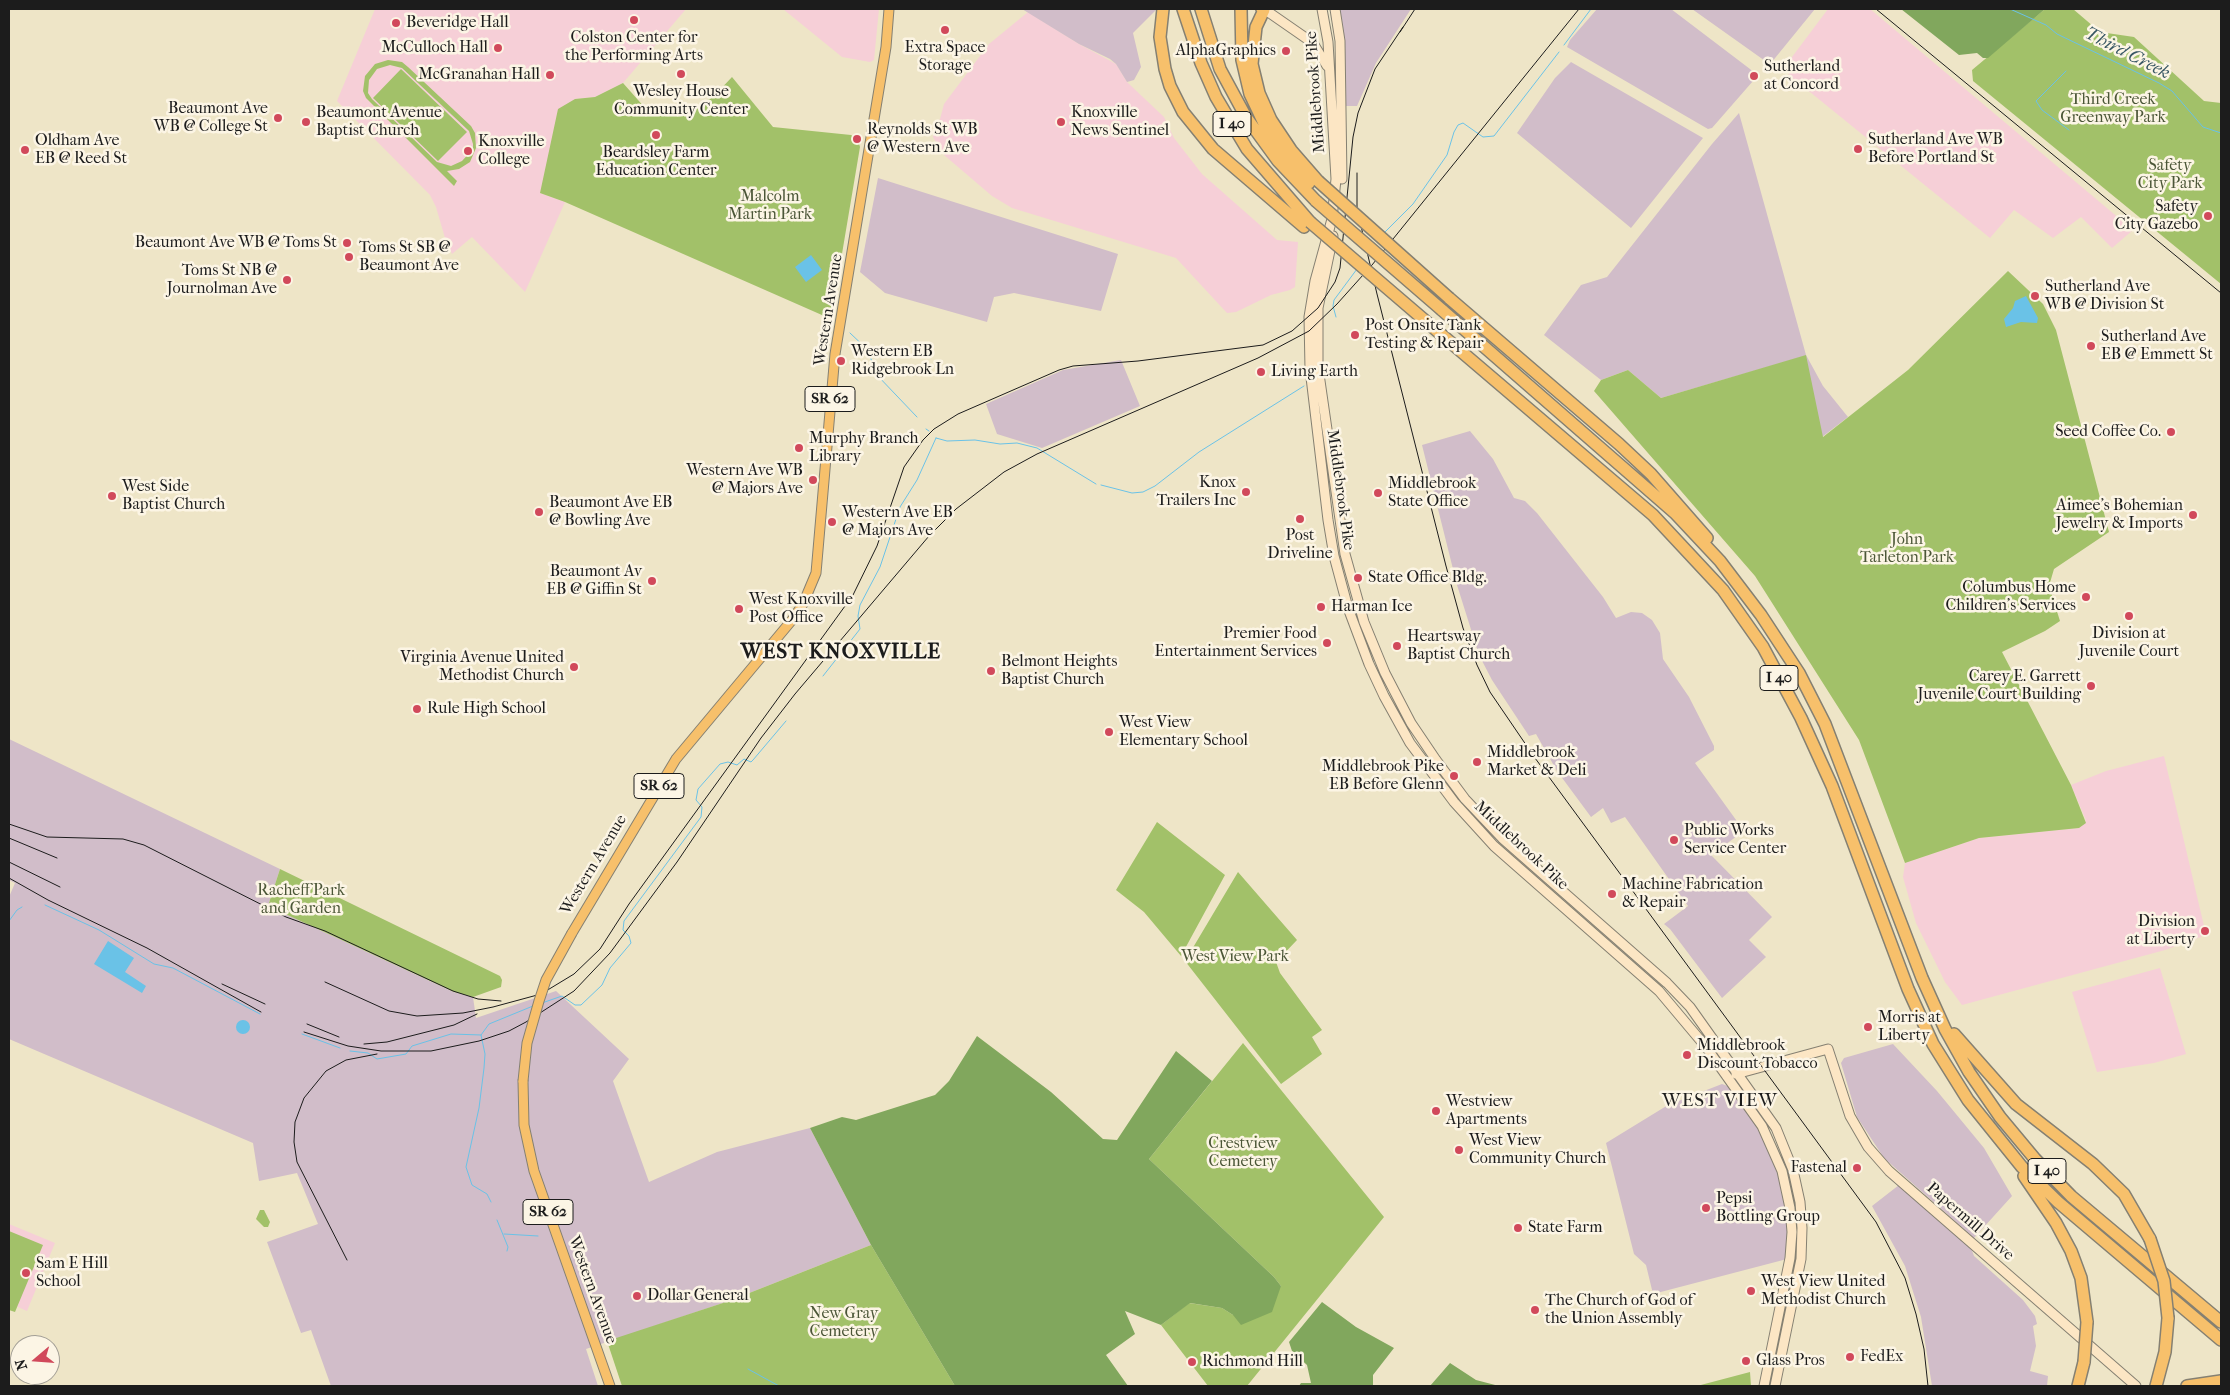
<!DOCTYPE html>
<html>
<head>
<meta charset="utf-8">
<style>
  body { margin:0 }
  #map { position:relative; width:2230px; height:1395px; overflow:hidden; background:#eee5c7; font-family:"IM FELL French Canon",serif }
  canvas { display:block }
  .frame { position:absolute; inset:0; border:10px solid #1c1c1c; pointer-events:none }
  .north { position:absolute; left:10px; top:1335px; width:50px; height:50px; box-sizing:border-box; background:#fcf5e5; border:1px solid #a29e95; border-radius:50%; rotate:252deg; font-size:14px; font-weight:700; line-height:20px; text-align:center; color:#1c1c1c }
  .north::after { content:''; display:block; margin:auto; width:18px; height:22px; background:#d1495b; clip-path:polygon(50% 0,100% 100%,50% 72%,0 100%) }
</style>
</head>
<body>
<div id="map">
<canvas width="2230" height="1395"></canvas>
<div class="frame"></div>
<div class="north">N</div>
</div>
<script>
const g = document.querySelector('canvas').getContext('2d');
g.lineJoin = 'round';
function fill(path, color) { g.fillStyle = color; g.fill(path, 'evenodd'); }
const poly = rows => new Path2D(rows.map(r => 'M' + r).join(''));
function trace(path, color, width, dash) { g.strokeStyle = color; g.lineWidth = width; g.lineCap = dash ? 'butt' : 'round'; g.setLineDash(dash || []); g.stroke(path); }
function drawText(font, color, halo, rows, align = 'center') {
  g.font = font + ' "IM FELL French Canon",serif'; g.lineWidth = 5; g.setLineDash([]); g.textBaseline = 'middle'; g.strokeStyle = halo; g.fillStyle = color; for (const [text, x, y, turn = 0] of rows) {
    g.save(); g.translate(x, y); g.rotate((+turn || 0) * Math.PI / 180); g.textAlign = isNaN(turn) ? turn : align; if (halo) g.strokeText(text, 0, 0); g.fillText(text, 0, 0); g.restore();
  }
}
const built = poly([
  [375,9,686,9,623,83,595,97,575,99,540,193,565,202,525,292,472,237,452,254,445,238,436,207,430,195,337,101],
  [783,9,879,9,874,60,870,62,842,57],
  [1828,9,1870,9,2133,230,2112,248,2081,217,2053,238,2014,210,1990,238,1789,75,1788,69,1792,57],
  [1028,12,1079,44,1116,64,1127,82,1164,117,1174,138,1202,174,1277,240,1298,242,1295,287,1290,290,1271,295,1236,312,1227,313,1176,258,1012,208,992,196,944,155,933,137,934,129,940,119,944,104,989,44],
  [2164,756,2204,926,2201,937,2165,950,1962,1005,1945,982,1916,923,1903,877,1905,863,1979,838,2079,828,2086,820,2071,785,2106,771],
  [2160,968,2186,1054,2154,1063,2097,1072,2072,992],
  [9,1224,55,1243,27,1311,9,1303]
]);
const industrial = poly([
  [1022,9,1157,9,1133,33,1141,67,1134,80,1127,82,1116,64,1110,59,1079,44],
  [1339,9,1411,9,1376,63,1357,106,1344,106,1345,58],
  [1597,9,1671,9,1750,69,1755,74,1753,81,1712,128,1708,129,1567,47,1570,40],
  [1692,9,1815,9,1771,63,1768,63],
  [1571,62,1703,138,1631,228,1517,133,1555,78],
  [1739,113,1806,355,1823,386,1848,417,1822,437,1805,356,1661,398,1628,370,1601,380,1544,335,1581,285,1607,277,1712,144],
  [878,178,1118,254,1101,311,1014,293,994,297,987,322,885,293,860,272],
  [1121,360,1140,406,1042,448,997,434,986,404,1063,370],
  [1470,431,1493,459,1514,498,1525,501,1537,513,1603,597,1616,618,1631,612,1642,613,1652,620,1660,633,1663,659,1689,697,1714,746,1714,750,1695,763,1744,831,1711,855,1772,917,1749,940,1766,957,1722,998,1670,929,1664,924,1688,906,1625,817,1611,823,1603,808,1591,817,1557,771,1536,734,1529,736,1492,680,1479,655,1457,585,1422,445],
  [9,739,280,869,268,906,454,992,473,997,476,1018,556,991,629,1059,613,1081,649,1182,717,1152,810,1128,871,1245,729,1301,586,1349,598,1386,331,1386,311,1330,301,1333,267,1242,318,1224,297,1173,259,1181,253,1143,9,1039,9,897,15,883,9,880],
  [1893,1044,1937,1091,1984,1148,2012,1196,1974,1238,1884,1158,1857,1117,1841,1063,1844,1058],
  [1722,1084,1730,1087,1748,1111,1771,1151,1782,1184,1788,1224,1787,1259,1653,1294,1646,1265,1634,1254,1606,1143,1668,1105],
  [1899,1185,1971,1248,1974,1256,2023,1300,2035,1316,2037,1324,2033,1326,2036,1346,2030,1371,2048,1376,2047,1386,1932,1386,1921,1317,1905,1266,1872,1206]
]);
const green = poly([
  [2045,9,2073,9,2100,32,2134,37,2204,101,2221,103,2221,284,1973,81,1972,70],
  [388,60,402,62,408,67,471,126,475,133,476,148,470,162,459,169,447,171,457,181,454,186,366,98,363,91,365,76,375,64],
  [390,65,402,68,469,131,473,144,473,149,462,161,451,166,437,162,372,99,368,93,369,80,377,69],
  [401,69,467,132,438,161,373,98],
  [732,77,773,127,851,135,858,140,860,147,831,319,565,202,540,193,558,109,575,99,595,97,623,83,646,109,669,113,691,111,713,97],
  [2008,271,2043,304,2056,330,2109,532,2054,569,2049,586,2060,621,2045,631,2002,652,2071,785,2086,823,2079,828,1979,838,1905,863,1859,740,1755,576,1594,391,1601,380,1628,370,1661,398,1806,355,1823,437,1908,370],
  [1157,822,1225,875,1181,956,1144,912,1116,890],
  [280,869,500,976,502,980,501,987,473,997,454,992,268,906],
  [1238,872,1297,940,1276,962,1280,973,1322,1030,1312,1037,1322,1054,1281,1084,1185,961],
  [1243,1043,1384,1217,1247,1386,1208,1386,1161,1325,1189,1303,1222,1308,1233,1315,1281,1286,1274,1277,1149,1159],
  [260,1210,264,1210,270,1222,268,1227,264,1227,256,1219],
  [9,1231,43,1245,15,1312,9,1310],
  [871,1245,955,1386,622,1386,607,1341,729,1301],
  [1750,1372,1751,1386,1697,1386]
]);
const forest = poly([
  [1901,9,2045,9,1988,58,1983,58,1977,53,1959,55],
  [977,1036,1051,1092,1103,1139,1117,1140,1176,1051,1212,1081,1149,1159,1274,1277,1281,1286,1272,1312,1241,1325,1233,1315,1222,1308,1190,1303,1161,1325,1125,1311,1135,1334,1106,1355,1128,1386,955,1386,871,1245,810,1128,842,1117,856,1120,935,1095,949,1081],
  [1322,1302,1356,1327,1394,1348,1373,1375,1373,1386,1299,1386,1301,1383,1311,1383,1307,1365,1292,1351,1289,1342],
  [1450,1363,1476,1380,1499,1386,1430,1386]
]);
const water = poly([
  [811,255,822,270,806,282,795,267],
  [2026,296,2038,318,2037,323,2021,322,2006,327,2004,319,2013,308,2015,301],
  [108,941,134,958,125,972,146,986,142,993,94,964],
  '236 1027a7 7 0 1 1 14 0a7 7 0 1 1-14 0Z'
]);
const stream = poly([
  [2010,9,2046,25,2057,34,2159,83,2172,91,2203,127,2221,133],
  [1564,45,1591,9],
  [2066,71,2036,101,2042,110,2069,130],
  [1384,233,1413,204,1447,155,1454,132,1458,125,1463,123,1483,137,1494,136,1559,52],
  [1336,317,1333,306,1334,300,1357,269],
  [850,333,868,350,876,374,917,417],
  [926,429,929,431],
  [936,438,947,441,975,440,1000,444,1017,443,1037,448,1096,484],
  [1101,485,1132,493,1143,492,1155,486,1199,452,1304,386],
  [823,676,860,629,858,616,860,605,880,567,900,507,917,480,936,438],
  [45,905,99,930,154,964,173,968,260,1014],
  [9,921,17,910,22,907],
  [542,1003,562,996,575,1005,581,1005,602,985,610,968,631,943,629,936,623,930,624,921,701,817,702,807,696,800,698,789,720,764,728,762,737,765,744,759,751,762,753,760,786,721],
  [302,1034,340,1048],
  [350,1051,368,1053,377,1059,406,1054,412,1046,451,1034,481,1035],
  [491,1202,487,1194,472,1185,466,1167,479,1108,484,1068,485,1054,481,1035,489,1024,533,1006],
  [497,1220,508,1247,507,1251],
  [504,1234,538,1236],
  [748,1369,779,1386]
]);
const secondary = poly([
  [1264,9,1313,43,1327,66],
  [1322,9,1328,42,1336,179,1332,219,1315,281,1309,317,1310,369,1328,520,1334,556,1348,608,1369,664,1384,696,1410,743,1454,802,1494,846,1659,991,1706,1047,1762,1126,1782,1171,1790,1208,1792,1232,1790,1258,1764,1386],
  [1335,9,1340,41,1342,179],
  [1333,236,1318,308,1318,367,1345,554,1364,622,1385,673,1411,723,1436,760,1465,799,1502,838,1667,983,1690,1007,1776,1128,1793,1170,1800,1202,1802,1228,1801,1259,1775,1386],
  [1736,1074,1828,1049,1850,1116,1868,1147,1889,1171,2136,1386]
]);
const primary = poly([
  [572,933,676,759,792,620,803,604,816,573,835,354,886,47,889,9],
  [523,1081,524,1125,534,1171,610,1386]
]);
const highway = poly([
  [1163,9,1160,37,1165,69,1170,86,1183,112,1213,149,1304,227],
  [1183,9,1201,63,1216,97,1232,124,1247,149,1310,222],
  [1201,9,1220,69,1246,117,1278,161,1316,201],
  [1241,9,1242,60,1250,94,1269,134,1309,183],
  [1262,9,1264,10,1256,27,1252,64,1259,93,1271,120,1291,150,1318,181],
  [1449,298,1619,444,1651,474,1707,538],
  [1442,310,1675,513,1720,561,1761,615,1799,673,1825,724,1922,978,1945,1029,1969,1072,2000,1117,2035,1159,2071,1196,2221,1322],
  [1429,324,1653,515,1723,590,1763,647,1801,718,1832,786,1908,989,1933,1044,1968,1100,2022,1167,2058,1202,2221,1340],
  [1954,1034,2016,1104,2093,1164,2124,1194,2150,1239],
  [2024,1176,2056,1223,2071,1251,2081,1278,2087,1322],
  [2078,1386,2084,1362],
  [2156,1386,2165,1352,2168,1318],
  [2187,1386,2221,1381]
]);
const rail = poly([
  [1876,9,2221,293],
  [1400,32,1415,9],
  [1357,173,1357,209,1377,294,1446,566,1463,628,1477,665,1490,692,1535,758,1876,1222,1905,1278,1916,1314,1924,1349,1928,1386],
  [9,824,47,837,123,839,144,845,286,917,325,931,453,991,478,999,501,1001],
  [9,838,57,858],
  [9,862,60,887],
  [9,878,48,900,147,948,261,1012],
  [325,982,389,1011,417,1016,463,1013,493,1007,541,994,574,974,600,949,629,904,853,595,877,546,904,467,923,440,934,429,958,414,1059,370,1073,366,1138,361,1263,345,1292,331,1318,308,1335,282,1340,268,1353,137,1358,113,1375,69,1403,27],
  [222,984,265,1004],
  [307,1024,339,1037],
  [304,1032,348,1046,381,1051,431,1051,479,1041,509,1031,526,1022,574,991,610,953,677,862,761,738,795,694,929,536,956,509,1004,472,1037,454,1258,358,1309,331,1337,304,1372,265,1579,9],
  [364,1044,387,1042,454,1025,477,1014],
  [347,1260,297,1162,294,1142,295,1122,304,1098,326,1071,346,1060,377,1054]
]);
const primaryBridge = poly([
  [523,1081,527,1043,539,1001,546,980,572,933]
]);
const highwayBridge = poly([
  [1318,181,1449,298],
  [1316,201,1442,310],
  [1310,222,1429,324],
  [2150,1239,2164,1281,2168,1318],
  [2084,1362,2087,1322]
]);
const markers = [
  [634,20,5,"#d1495b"],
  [396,23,5,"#d1495b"],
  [945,30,5,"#d1495b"],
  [498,48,5,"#d1495b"],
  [1286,51,5,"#d1495b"],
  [681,74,5,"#d1495b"],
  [550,75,5,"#d1495b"],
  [1754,76,5,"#d1495b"],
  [278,118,5,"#d1495b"],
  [306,122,5,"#d1495b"],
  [1061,122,5,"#d1495b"],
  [656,135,5,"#d1495b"],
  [857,139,5,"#d1495b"],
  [1858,149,5,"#d1495b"],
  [25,150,5,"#d1495b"],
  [468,151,5,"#d1495b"],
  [2208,216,5,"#d1495b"],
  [347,243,5,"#d1495b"],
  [349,257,5,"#d1495b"],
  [287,280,5,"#d1495b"],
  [2035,296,5,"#d1495b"],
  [1355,335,5,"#d1495b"],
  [2091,346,5,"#d1495b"],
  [841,361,5,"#d1495b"],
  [1261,372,5,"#d1495b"],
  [2171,432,5,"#d1495b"],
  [799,448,5,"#d1495b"],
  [813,480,5,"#d1495b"],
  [1246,492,5,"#d1495b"],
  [1378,493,5,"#d1495b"],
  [112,496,5,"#d1495b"],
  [539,512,5,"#d1495b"],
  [2193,515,5,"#d1495b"],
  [1300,519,5,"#d1495b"],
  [832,522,5,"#d1495b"],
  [1358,578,5,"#d1495b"],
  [652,581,5,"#d1495b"],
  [2086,597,5,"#d1495b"],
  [1321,607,5,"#d1495b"],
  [739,609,5,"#d1495b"],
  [2129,616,5,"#d1495b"],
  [1327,643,5,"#d1495b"],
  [1397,646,5,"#d1495b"],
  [574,667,5,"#d1495b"],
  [991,671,5,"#d1495b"],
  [2091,686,5,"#d1495b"],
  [417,709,5,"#d1495b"],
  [1109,732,5,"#d1495b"],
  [1477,762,5,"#d1495b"],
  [1454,776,5,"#d1495b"],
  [1674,840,5,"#d1495b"],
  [1612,894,5,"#d1495b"],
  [2205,931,5,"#d1495b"],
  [1868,1027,5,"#d1495b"],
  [1687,1055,5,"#d1495b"],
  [1436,1111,5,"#d1495b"],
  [1459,1150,5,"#d1495b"],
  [1857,1168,5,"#d1495b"],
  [1706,1208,5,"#d1495b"],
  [1518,1228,5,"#d1495b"],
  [26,1273,5,"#d1495b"],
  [1751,1291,5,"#d1495b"],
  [637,1296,5,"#d1495b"],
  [1535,1310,5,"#d1495b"],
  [1850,1357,5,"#d1495b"],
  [1746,1361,5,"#d1495b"],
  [1192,1362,5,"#d1495b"]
];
const shields = [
  [1232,124,38],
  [830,399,50],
  [1779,678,38],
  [659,786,50],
  [2047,1171,38],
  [548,1212,50]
];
const shieldNames = [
  ["I 40",1232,124],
  ["SR 62",830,399],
  ["I 40",1779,678],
  ["SR 62",659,786],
  ["I 40",2047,1171],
  ["SR 62",548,1212]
];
const poiNames = [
  ["Beveridge Hall",406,23],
  ["Colston Center for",634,38,"center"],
  ["the Performing Arts",634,56,"center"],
  ["McCulloch Hall",488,48,"right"],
  ["Extra Space",945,48,"center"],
  ["Storage",945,66,"center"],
  ["AlphaGraphics",1276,51,"right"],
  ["Sutherland",1764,67],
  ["at Concord",1764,85],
  ["McGranahan Hall",540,75,"right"],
  ["Wesley House",681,92,"center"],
  ["Community Center",681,110,"center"],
  ["Beaumont Ave",268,109,"right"],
  ["WB @ College St",268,127,"right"],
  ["Beaumont Avenue",316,113],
  ["Baptist Church",316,131],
  ["Knoxville",1071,113],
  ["News Sentinel",1071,131],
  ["Reynolds St WB",867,130],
  ["@ Western Ave",867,148],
  ["Sutherland Ave WB",1868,140],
  ["Before Portland St",1868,158],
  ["Oldham Ave",35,141],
  ["EB @ Reed St",35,159],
  ["Knoxville",478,142],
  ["College",478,160],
  ["Beardsley Farm",656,153,"center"],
  ["Education Center",656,171,"center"],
  ["Safety",2198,207,"right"],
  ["City Gazebo",2198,225,"right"],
  ["Beaumont Ave WB @ Toms St",337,243,"right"],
  ["Toms St SB @",359,248],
  ["Beaumont Ave",359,266],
  ["Toms St NB @",277,271,"right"],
  ["Journolman Ave",277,289,"right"],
  ["Sutherland Ave",2045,287],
  ["WB @ Division St",2045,305],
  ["Post Onsite Tank",1365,326],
  ["Testing & Repair",1365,344],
  ["Sutherland Ave",2101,337],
  ["EB @ Emmett St",2101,355],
  ["Western EB",851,352],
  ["Ridgebrook Ln",851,370],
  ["Living Earth",1271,372],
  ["Seed Coffee Co.",2161,432,"right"],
  ["Murphy Branch",809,439],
  ["Library",809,457],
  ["Western Ave WB",803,471,"right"],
  ["@ Majors Ave",803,489,"right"],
  ["Knox",1236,483,"right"],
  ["Trailers Inc",1236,501,"right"],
  ["Middlebrook",1388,484],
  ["State Office",1388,502],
  ["West Side",122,487],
  ["Baptist Church",122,505],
  ["Beaumont Ave EB",549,503],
  ["@ Bowling Ave",549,521],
  ["Aimee’s Bohemian",2183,506,"right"],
  ["Jewelry & Imports",2183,524,"right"],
  ["Western Ave EB",842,513],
  ["@ Majors Ave",842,531],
  ["Post",1300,536,"center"],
  ["Driveline",1300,554,"center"],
  ["Beaumont Av",642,572,"right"],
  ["EB @ Giffin St",642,590,"right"],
  ["State Office Bldg.",1368,578],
  ["Columbus Home",2076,588,"right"],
  ["Children's Services",2076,606,"right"],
  ["West Knoxville",749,600],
  ["Post Office",749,618],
  ["Harman Ice",1331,607],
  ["Premier Food",1317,634,"right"],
  ["Entertainment Services",1317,652,"right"],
  ["Division at",2129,634,"center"],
  ["Juvenile Court",2129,652,"center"],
  ["Heartsway",1407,637],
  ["Baptist Church",1407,655],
  ["Virginia Avenue United",564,658,"right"],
  ["Methodist Church",564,676,"right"],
  ["Belmont Heights",1001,662],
  ["Baptist Church",1001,680],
  ["Carey E. Garrett",2081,677,"right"],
  ["Juvenile Court Building",2081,695,"right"],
  ["Rule High School",427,709],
  ["West View",1119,723],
  ["Elementary School",1119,741],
  ["Middlebrook",1487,753],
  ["Market & Deli",1487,771],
  ["Middlebrook Pike",1444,767,"right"],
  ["EB Before Glenn",1444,785,"right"],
  ["Public Works",1684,831],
  ["Service Center",1684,849],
  ["Machine Fabrication",1622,885],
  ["& Repair",1622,903],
  ["Division",2195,922,"right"],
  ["at Liberty",2195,940,"right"],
  ["Morris at",1878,1018],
  ["Liberty",1878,1036],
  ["Middlebrook",1697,1046],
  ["Discount Tobacco",1697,1064],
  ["Westview",1446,1102],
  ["Apartments",1446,1120],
  ["West View",1469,1141],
  ["Community Church",1469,1159],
  ["Fastenal",1847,1168,"right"],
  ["Pepsi",1716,1199],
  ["Bottling Group",1716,1217],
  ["State Farm",1528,1228],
  ["Sam E Hill",36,1264],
  ["School",36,1282],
  ["West View United",1761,1282],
  ["Methodist Church",1761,1300],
  ["Dollar General",647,1296],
  ["The Church of God of",1545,1301],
  ["the Union Assembly",1545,1319],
  ["FedEx",1860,1357],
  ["Glass Pros",1756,1361],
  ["Richmond Hill",1202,1362]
];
const streetNames = [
  ["Middlebrook Pike",1316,92,-94],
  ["Western Avenue",829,310,-81],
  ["Middlebrook Pike",1340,490,82],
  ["Middlebrook Pike",1521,846,43],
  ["Western Avenue",594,865,-59],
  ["Papermill Drive",1970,1222,41],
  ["Western Avenue",592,1290,70]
];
const parkNames = [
  ["Third Creek",2113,100],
  ["Greenway Park",2113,118],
  ["Safety",2170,166],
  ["City Park",2170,184],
  ["Malcolm",770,197],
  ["Martin Park",770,215],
  ["John",1907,540],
  ["Tarleton Park",1907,558],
  ["Racheff Park",301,891],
  ["and Garden",301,909],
  ["West View Park",1235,957],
  ["Crestview",1243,1144],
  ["Cemetery",1243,1162],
  ["New Gray",844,1314],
  ["Cemetery",844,1332]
];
const waterNames = [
  ["Third Creek",2127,54,27]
];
const quarterNames = [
  ["WEST VIEW",1720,1101]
];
const districtNames = [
  ["WEST KNOXVILLE",841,653]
];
fill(built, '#f6cfd7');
fill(industrial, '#d1bdc9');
fill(green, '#a2c169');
fill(forest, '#81a75d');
fill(water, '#6ac2e7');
trace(stream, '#6ac2e7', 1);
trace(secondary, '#858072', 11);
trace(primary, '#858072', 11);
trace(highway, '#858072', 14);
trace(secondary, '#fce6c4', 9);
trace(primary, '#f7c06b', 9);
trace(highway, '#f7c06b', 11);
trace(rail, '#1c1c1c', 1);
trace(primaryBridge, '#858072', 11, []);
trace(highwayBridge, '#858072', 14, []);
trace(primaryBridge, '#f7c06b', 9);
trace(highwayBridge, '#f7c06b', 11);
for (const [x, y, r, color] of markers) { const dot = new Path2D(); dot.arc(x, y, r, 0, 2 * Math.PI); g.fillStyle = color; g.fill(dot); trace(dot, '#fcf5e5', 2); }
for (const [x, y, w] of shields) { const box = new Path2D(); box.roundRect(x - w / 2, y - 12.5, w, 25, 4); g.fillStyle = '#fcf5e5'; g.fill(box); trace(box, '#1c1c1c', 1); }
drawText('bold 15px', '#1c1c1c', null, shieldNames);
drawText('16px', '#1c1c1c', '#fcf5e5', poiNames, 'left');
drawText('16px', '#1c1c1c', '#fcf5e5', streetNames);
drawText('16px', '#4b5637', '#fcf5e5', parkNames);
drawText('italic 18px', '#375663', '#fcf5e5', waterNames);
g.letterSpacing = '1px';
drawText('19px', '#1c1c1c', '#fcf5e5', quarterNames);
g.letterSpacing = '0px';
g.letterSpacing = '1px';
drawText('bold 21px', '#1c1c1c', '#fcf5e5', districtNames);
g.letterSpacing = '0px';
</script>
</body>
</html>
